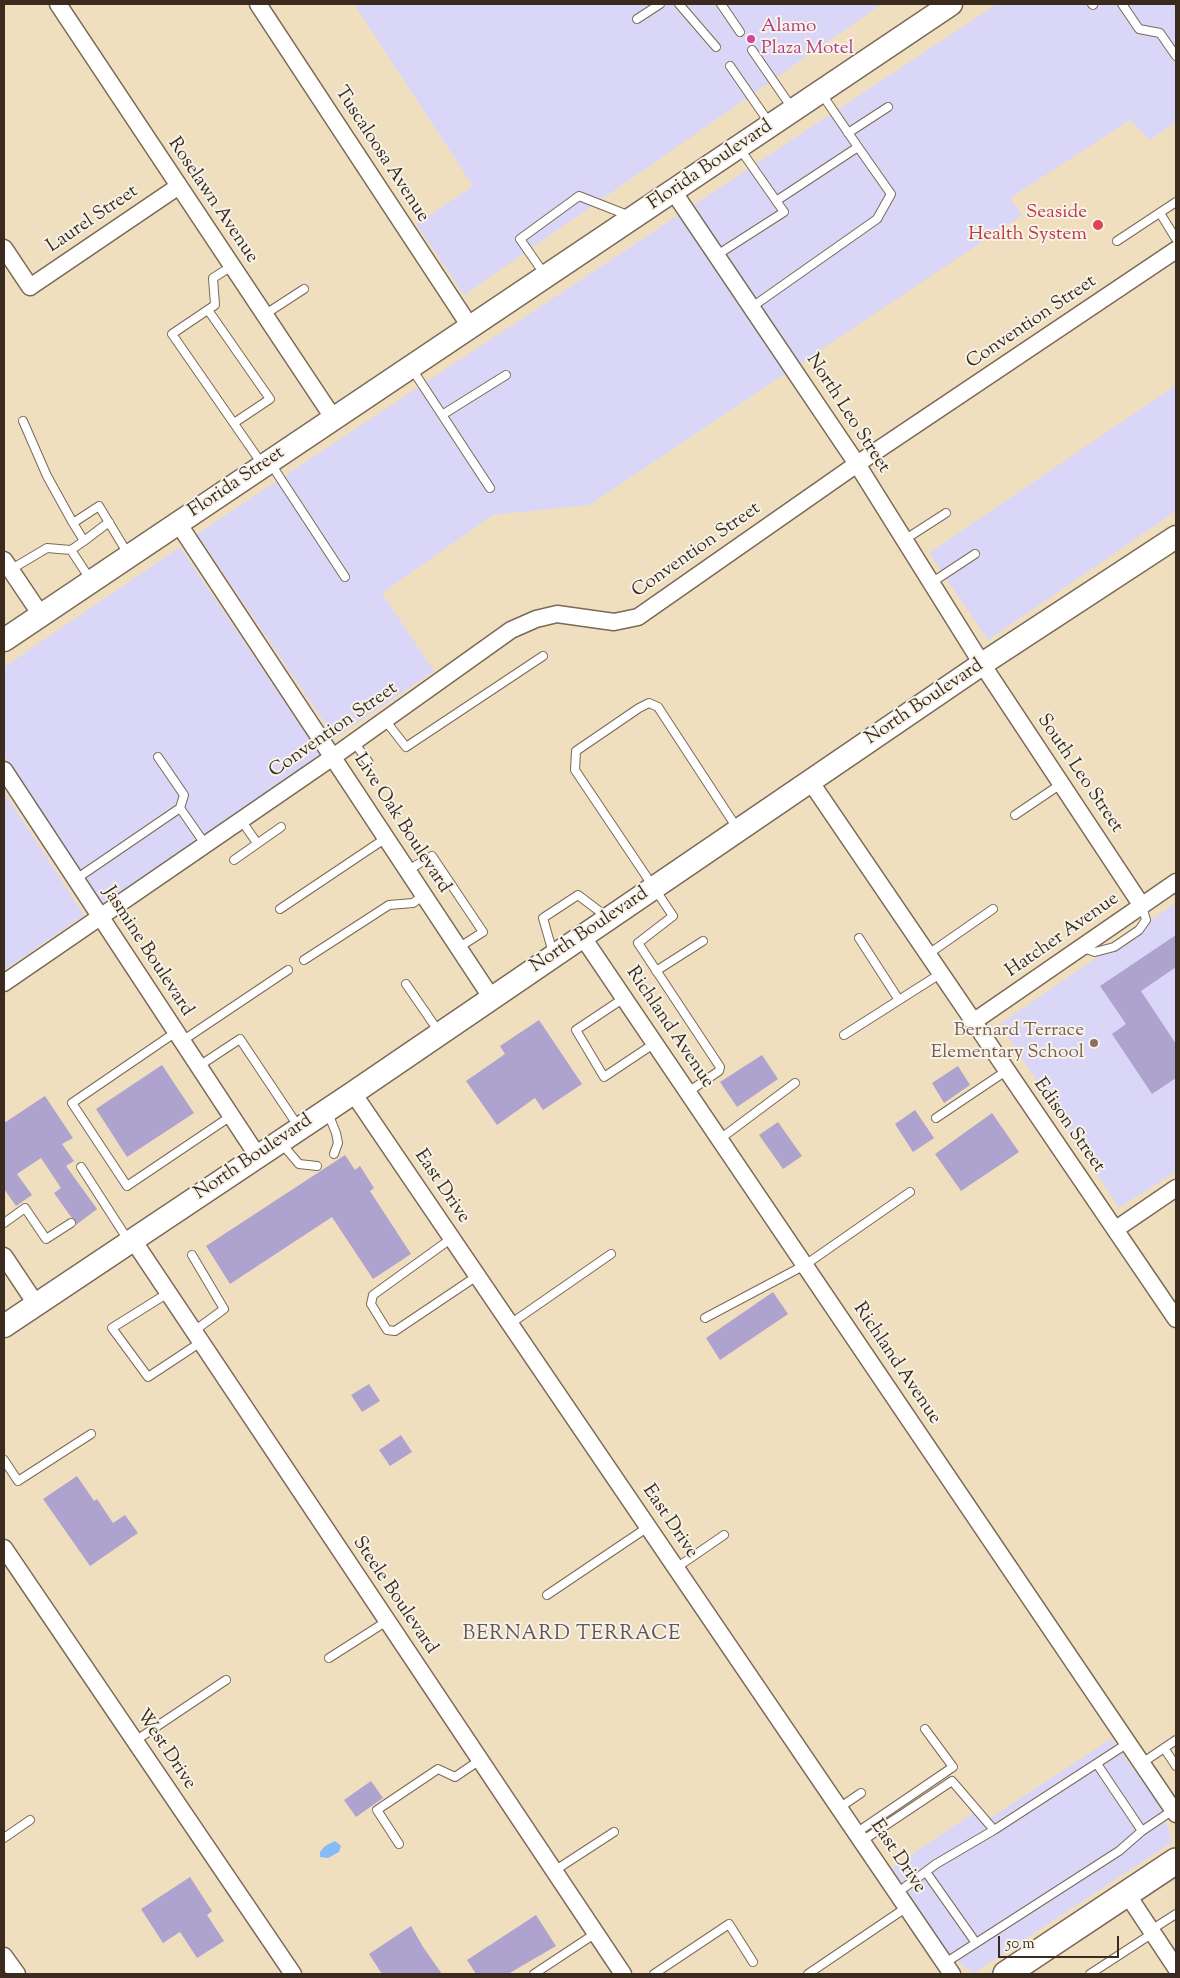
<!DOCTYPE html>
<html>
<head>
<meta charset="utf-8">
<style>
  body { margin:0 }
  #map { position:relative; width:1180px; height:1978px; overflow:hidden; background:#f0dfbf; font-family:"Sorts Mill Goudy",serif }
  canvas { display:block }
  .frame { position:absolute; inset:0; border:5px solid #3b2a1e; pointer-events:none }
  .scale { position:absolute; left:998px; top:1936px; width:121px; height:22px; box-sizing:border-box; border:2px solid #3b2a1e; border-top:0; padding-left:6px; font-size:15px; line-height:18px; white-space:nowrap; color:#3b2a1e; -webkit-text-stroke:4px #f7f3e8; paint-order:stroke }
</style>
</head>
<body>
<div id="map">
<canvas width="1180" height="1978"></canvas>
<div class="frame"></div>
<div class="scale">50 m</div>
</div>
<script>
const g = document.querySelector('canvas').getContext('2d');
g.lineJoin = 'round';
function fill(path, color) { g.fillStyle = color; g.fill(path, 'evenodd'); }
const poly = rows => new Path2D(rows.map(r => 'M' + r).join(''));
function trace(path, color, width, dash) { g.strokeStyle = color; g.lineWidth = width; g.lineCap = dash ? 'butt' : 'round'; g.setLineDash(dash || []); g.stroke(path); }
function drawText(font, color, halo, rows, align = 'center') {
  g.font = font + ' "Sorts Mill Goudy",serif'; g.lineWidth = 4; g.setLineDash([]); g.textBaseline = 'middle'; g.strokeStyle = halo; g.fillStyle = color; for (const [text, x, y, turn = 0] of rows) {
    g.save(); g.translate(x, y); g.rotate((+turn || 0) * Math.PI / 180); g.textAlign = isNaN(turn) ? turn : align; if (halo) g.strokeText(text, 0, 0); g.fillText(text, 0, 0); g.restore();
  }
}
const built = poly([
  [354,4,882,4,464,295,416,224,473,186],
  [997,4,1176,4,1176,122,1149,140,1130,120,1010,198,1022,215,589,505,493,515,382,593,434,671,335,738,197,534],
  [1176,385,1176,511,988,640,929,553],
  [180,547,320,755,102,904,4,756,4,667],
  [4,792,84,915,4,970],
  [1176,903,1176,1171,1119,1208,1000,1024],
  [1111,1739,1162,1808,1172,1842,974,1973,949,1956,892,1868,979,1809,987,1820]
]);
const water = poly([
  [335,1841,341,1846,339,1852,328,1858,320,1857,320,1852,325,1846]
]);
const building = poly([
  [1176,935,1176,967,1141,991,1176,1044,1176,1078,1152,1094,1112,1034,1126,1024,1100,986],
  [539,1020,582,1084,543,1110,535,1098,497,1125,466,1081,505,1054,500,1046],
  [762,1055,778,1079,737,1107,720,1082],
  [162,1065,194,1113,127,1157,96,1109],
  [958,1066,970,1085,944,1103,932,1083],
  [45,1096,73,1138,62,1144,74,1161,66,1166,97,1209,76,1225,75,1220,71,1217,54,1193,61,1188,41,1158,17,1174,32,1195,16,1206,4,1189,4,1123],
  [915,1110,934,1138,913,1152,895,1124],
  [992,1113,1019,1152,961,1191,935,1154],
  [778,1122,802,1156,783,1169,759,1135],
  [345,1155,355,1170,360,1166,374,1188,370,1191,411,1254,373,1279,332,1217,230,1284,206,1246],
  [773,1292,788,1314,720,1360,706,1338],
  [369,1384,380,1401,362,1412,351,1395],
  [401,1435,412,1452,390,1466,379,1450],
  [77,1476,94,1501,97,1499,113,1523,125,1515,138,1533,90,1566,43,1499],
  [371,1781,383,1798,356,1817,344,1800],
  [190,1877,212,1911,207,1915,224,1941,197,1958,180,1932,163,1943,141,1909],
  [536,1915,556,1946,508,1974,476,1974,467,1960],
  [411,1926,423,1947,442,1974,382,1974,369,1954]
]);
const lane = poly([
  [679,4,716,47],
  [721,4,740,32],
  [1092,4,1093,5],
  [1122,4,1139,29,1160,33,1176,56],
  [637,19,660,4],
  [752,50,792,108],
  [730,66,770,124],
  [848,133,888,107],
  [776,201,858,147,821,93],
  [1160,213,1176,239],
  [1117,241,1176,202],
  [717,255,784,212,740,149],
  [232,266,213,278,215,305,172,334,262,464],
  [545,275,520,239,579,196,630,216],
  [752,307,877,219,891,194,858,147],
  [208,310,270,399,234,423],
  [264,315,304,289],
  [412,369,490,488],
  [442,415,506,375],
  [23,421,47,476,73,523,99,506,128,554],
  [271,464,345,577],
  [73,523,84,541,109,522],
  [904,540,946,513],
  [84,541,71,550,90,579],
  [10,570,47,548,71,550],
  [931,583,975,554],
  [385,720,406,747,543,656],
  [354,742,369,763],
  [158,757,184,795,180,808],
  [1015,815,1061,784],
  [241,820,257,843],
  [234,860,281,827],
  [408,870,432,856,483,932,458,948],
  [76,879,180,808,205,844],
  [280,909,386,838],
  [859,938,899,1000],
  [1083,948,1095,952,1114,947,1139,930,1146,920,1142,906],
  [553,953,543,918,578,895,607,917],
  [927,955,993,909],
  [304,960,389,905,413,903,424,895],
  [656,971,703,941],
  [406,984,439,1032],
  [624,998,576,1030,604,1077,655,1043],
  [176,1032,72,1103,127,1186,231,1116],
  [844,1035,940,974],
  [182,1041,288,970],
  [199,1066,240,1039,298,1126],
  [688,1092,719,1071,720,1067,638,943,673,916,575,770,576,751,639,708,649,703,658,707,737,828],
  [328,1113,336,1133,338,1143,334,1154],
  [936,1118,1006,1071],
  [720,1139,795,1083],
  [282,1144,299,1164,317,1166],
  [81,1167,128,1240],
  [4,1223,25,1208,46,1239,71,1223],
  [452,1238,373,1295,371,1304,387,1330,395,1331,477,1276],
  [192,1255,224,1309,194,1331],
  [168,1293,112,1328,148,1377,201,1342],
  [705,1318,805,1265,910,1192],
  [510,1324,611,1254],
  [4,1460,18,1481,91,1434],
  [676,1568,724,1535],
  [547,1595,648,1527],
  [329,1658,387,1621],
  [135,1741,226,1680],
  [1164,1748,1176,1766],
  [1142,1763,1176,1740],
  [1097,1764,1142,1831,1173,1810],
  [839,1808,861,1793],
  [856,1833,953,1767,925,1729],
  [4,1838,30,1820],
  [862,1841,952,1781,994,1830],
  [399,1844,377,1810,438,1769,455,1777,480,1760],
  [554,1871,614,1832],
  [926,1872,976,1943],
  [897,1893,936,1864,994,1830,1128,1743],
  [1151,1930,1176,1914],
  [945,1963,1119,1851,1142,1831],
  [534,1974,596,1933],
  [654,1974,729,1924,753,1962],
  [808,1974,907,1907],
  [1090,1974,1153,1933]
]);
const street = poly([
  [58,4,334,419],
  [258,4,471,328],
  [673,191,857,464,982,664,1142,906],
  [4,248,30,287,179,186],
  [178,523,491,997],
  [4,560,41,615],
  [4,770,257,1155],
  [810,781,1176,1319],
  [582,936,1176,1814],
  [4,983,333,757,511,630,536,619,557,614,614,622,638,617,857,464,1176,250],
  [973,1022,1176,882],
  [353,1093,952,1974],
  [1116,1229,1176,1188],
  [133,1240,623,1974],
  [4,1256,36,1304],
  [4,1548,293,1974],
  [1127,1894,1176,1968],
  [4,1956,17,1974]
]);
const secondary = poly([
  [4,640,951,4],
  [4,1326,353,1093,982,664,1176,537]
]);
const primary = poly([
  [1006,1974,1176,1861]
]);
const markers = [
  [751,39,5,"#d1479c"],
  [1098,225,6,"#e0444e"],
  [1094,1043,5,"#8d6e63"]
];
const hotelNames = [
  ["Alamo",761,28],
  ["Plaza Motel",761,50]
];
const streetNames = [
  ["Tuscaloosa Avenue",381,155,57],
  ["Florida Boulevard",711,166,-34],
  ["Roselawn Avenue",212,201,56],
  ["Laurel Street",93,220,-34],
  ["Convention Street",1032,323,-34],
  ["North Leo Street",847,414,57],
  ["Florida Street",237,483,-34],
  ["Convention Street",697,551,-35],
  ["North Boulevard",925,703,-34],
  ["Convention Street",334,731,-35],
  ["South Leo Street",1079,774,56],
  ["Live Oak Boulevard",401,824,57],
  ["North Boulevard",590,931,-34],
  ["Hatcher Avenue",1063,936,-35],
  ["Jasmine Boulevard",147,952,57],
  ["Richland Avenue",669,1028,56],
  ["Edison Street",1068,1126,55],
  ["North Boulevard",254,1158,-34],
  ["East Drive",441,1187,56],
  ["Richland Avenue",896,1364,56],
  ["East Drive",669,1522,56],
  ["Steele Boulevard",394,1596,56],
  ["West Drive",165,1750,56],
  ["East Drive",897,1857,56]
];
const healthNames = [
  ["Seaside",1087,214],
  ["Health System",1087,236]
];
const educationNames = [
  ["Bernard Terrace",1084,1032],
  ["Elementary School",1084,1054]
];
const neighbourhoodNames = [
  ["BERNARD TERRACE",572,1636]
];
fill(built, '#dad6f7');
fill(water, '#86bcf5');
fill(building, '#aea2cf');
trace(lane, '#7a6956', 10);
trace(street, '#7a6956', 19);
trace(secondary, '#7a6956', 25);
trace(primary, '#7a6956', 28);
trace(lane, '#fff', 8);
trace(street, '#fff', 16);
trace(secondary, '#fff', 22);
trace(primary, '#fff', 25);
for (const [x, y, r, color] of markers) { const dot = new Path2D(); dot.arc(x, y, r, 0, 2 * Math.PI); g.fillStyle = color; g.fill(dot); trace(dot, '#f7f3e8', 2); }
drawText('19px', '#b23c85', '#f7f3e8', hotelNames, 'left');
drawText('19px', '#3b2a1e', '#f7f3e8', streetNames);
drawText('19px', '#be3a42', '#f7f3e8', healthNames, 'right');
drawText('19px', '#785e54', '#f7f3e8', educationNames, 'right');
g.letterSpacing = '1px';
drawText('20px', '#63545c', '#f7f3e8', neighbourhoodNames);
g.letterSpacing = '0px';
</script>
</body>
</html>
